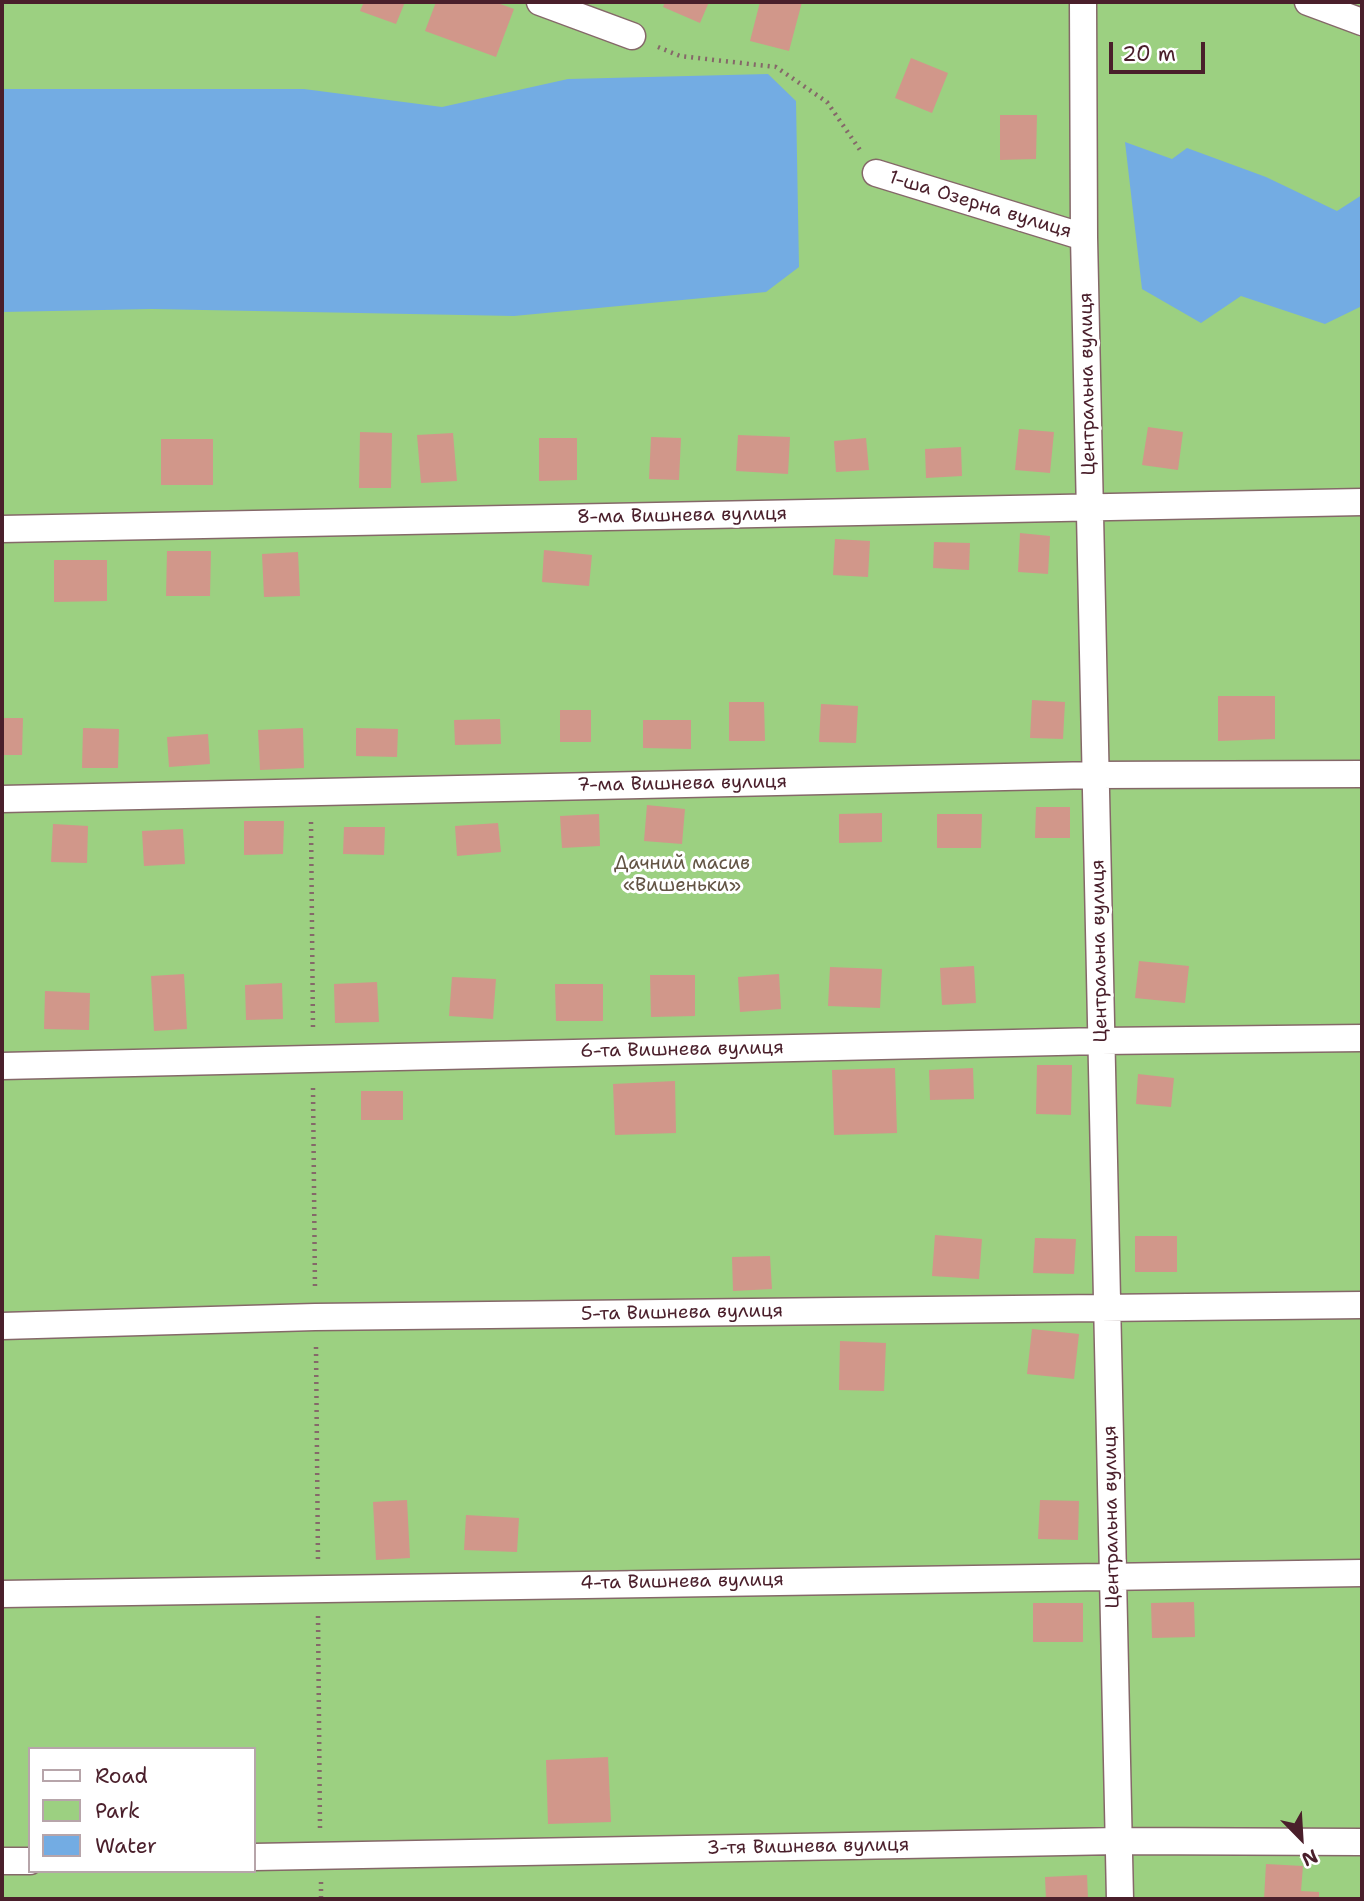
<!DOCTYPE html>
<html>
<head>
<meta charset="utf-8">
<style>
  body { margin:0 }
  #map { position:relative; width:1364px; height:1901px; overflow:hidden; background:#f3efdd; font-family:"Shantell Sans",sans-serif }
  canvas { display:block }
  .frame { position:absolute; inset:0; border:4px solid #4a1f2b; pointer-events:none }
  .legend { position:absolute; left:28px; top:1747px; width:228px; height:126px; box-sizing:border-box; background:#fff; border:2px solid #b7a5aa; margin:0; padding:9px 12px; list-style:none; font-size:21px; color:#4a1f2b }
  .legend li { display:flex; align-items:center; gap:14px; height:35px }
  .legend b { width:35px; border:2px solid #b7a5aa }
  .north { position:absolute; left:1266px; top:1803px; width:70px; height:70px; -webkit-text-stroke:5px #fff; paint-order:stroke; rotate:156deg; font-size:19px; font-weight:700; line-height:28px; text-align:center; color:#4a1f2b }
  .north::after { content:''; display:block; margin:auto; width:24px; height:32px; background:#4a1f2b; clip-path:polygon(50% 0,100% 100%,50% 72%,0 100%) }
  .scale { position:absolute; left:1109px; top:42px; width:96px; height:32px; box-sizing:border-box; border:4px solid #4a1f2b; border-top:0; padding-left:9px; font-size:21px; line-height:24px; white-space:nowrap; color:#4a1f2b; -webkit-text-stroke:5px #fff; paint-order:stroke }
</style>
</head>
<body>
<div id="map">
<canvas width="1364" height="1901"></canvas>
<div class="frame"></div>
<ul class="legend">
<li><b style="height:9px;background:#fff"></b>Road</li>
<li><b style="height:19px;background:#9cd081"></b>Park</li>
<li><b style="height:19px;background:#73ace3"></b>Water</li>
</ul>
<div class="north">N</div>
<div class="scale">20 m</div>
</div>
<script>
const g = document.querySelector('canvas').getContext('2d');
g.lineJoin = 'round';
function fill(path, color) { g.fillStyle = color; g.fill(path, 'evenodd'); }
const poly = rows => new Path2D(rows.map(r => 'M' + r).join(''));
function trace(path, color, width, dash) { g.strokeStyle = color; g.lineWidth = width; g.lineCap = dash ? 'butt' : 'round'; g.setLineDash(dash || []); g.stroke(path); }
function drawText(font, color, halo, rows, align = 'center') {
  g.font = font + ' "Shantell Sans",sans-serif'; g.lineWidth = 6; g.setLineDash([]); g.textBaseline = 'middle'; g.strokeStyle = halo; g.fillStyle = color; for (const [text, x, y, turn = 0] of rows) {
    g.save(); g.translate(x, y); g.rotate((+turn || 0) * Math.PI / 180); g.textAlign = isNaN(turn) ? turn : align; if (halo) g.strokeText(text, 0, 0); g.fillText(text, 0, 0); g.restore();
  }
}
const green = poly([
  [2,2,1362,2,1362,1899,2,1899],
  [30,1749,254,1749,254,1871,30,1871]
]);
const water = poly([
  [768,74,796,101,799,267,766,292,514,316,152,309,2,312,2,89,304,89,442,107,568,79],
  [1125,142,1172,159,1187,148,1266,177,1337,211,1362,195,1362,306,1325,324,1241,296,1201,323,1142,289]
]);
const building = poly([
  [364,2,405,2,396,24,360,11],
  [436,2,495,2,514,9,496,57,425,31],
  [665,2,709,2,700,23,663,7],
  [760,2,802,2,789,51,750,41],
  [911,58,948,73,932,113,895,98],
  [1000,115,1037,115,1036,159,1000,160],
  [1148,427,1183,432,1178,470,1142,465],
  [1019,429,1054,432,1050,473,1015,470],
  [360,432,392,433,391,488,359,488],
  [453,433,457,481,421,483,417,435],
  [738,435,790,437,788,474,736,471],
  [651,437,681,438,679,480,649,479],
  [539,438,577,438,577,480,539,481],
  [866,438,869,470,836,472,834,441],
  [161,439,213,439,213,485,161,485],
  [961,447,962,476,926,478,925,449],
  [1020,533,1050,536,1048,574,1018,572],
  [835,539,870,541,868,577,833,575],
  [934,542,970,543,969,570,933,568],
  [544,550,592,555,589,586,542,582],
  [167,551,211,551,210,596,166,596],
  [298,552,300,596,264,597,262,554],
  [54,560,107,560,107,601,54,602],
  [1218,696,1275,696,1275,739,1218,741],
  [1032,700,1065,702,1063,739,1030,738],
  [729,702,764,702,765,741,729,741],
  [821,704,858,706,856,743,819,742],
  [560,710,591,710,591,742,560,742],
  [2,718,23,718,22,755,2,755],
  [500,719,501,744,455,745,454,720],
  [643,720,691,720,691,749,643,748],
  [83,728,119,729,118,768,82,768],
  [303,728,304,768,260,770,258,730],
  [356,728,398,729,397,757,356,756],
  [208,734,210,764,169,767,167,737],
  [647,805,685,809,682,844,644,841],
  [1036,807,1070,807,1070,838,1035,838],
  [882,813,882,842,839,843,839,814],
  [599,814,600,846,562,848,560,816],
  [937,814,982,814,981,848,937,848],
  [244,821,284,821,283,854,244,855],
  [498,823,501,852,457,856,455,826],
  [53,824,88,826,87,863,51,862],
  [344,827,385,827,384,855,343,854],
  [183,829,185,864,144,866,142,831],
  [1139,961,1189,966,1185,1003,1135,998],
  [974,966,976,1003,942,1005,940,968],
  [830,967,882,969,880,1008,828,1006],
  [184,974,187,1029,154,1031,151,976],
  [779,974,781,1009,740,1012,738,977],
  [650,975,695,975,695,1016,651,1017],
  [452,977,496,979,493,1019,449,1016],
  [377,982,379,1022,335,1023,334,984],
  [282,983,283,1019,246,1020,245,985],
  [555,984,603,984,603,1021,556,1021],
  [45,991,90,993,89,1030,44,1029],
  [1037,1065,1072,1065,1071,1115,1036,1114],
  [895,1068,897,1133,834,1135,832,1070],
  [973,1068,974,1099,930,1100,929,1070],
  [1138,1074,1174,1078,1171,1107,1136,1104],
  [675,1081,676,1133,615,1135,613,1084],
  [361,1091,403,1091,403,1120,361,1120],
  [935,1235,982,1239,979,1279,932,1276],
  [1135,1236,1177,1236,1177,1272,1135,1272],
  [1035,1238,1076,1239,1074,1274,1033,1273],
  [770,1256,772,1289,733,1291,732,1257],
  [1032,1329,1079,1334,1074,1379,1027,1374],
  [840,1341,886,1343,884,1391,839,1390],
  [407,1500,410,1558,376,1560,373,1502],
  [1040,1500,1079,1501,1078,1540,1038,1539],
  [466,1515,519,1518,517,1552,464,1550],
  [1194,1602,1195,1637,1152,1638,1151,1603],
  [1033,1603,1083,1603,1083,1642,1033,1642],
  [608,1757,611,1822,548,1824,546,1760],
  [1266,1864,1303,1866,1301,1891,1319,1892,1319,1899,1264,1899],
  [1087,1875,1088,1899,1046,1899,1045,1877]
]);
const path = poly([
  [658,47,680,56,776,67,827,102,860,150],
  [311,822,313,1030],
  [313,1088,315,1289],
  [316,1347,318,1562],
  [318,1616,320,1828],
  [321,1882,321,1899]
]);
const street = poly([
  [540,2,632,36],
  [1083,2,1084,237,1120,1899],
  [1308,2,1362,22],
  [876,173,1084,237],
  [2,529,1362,502],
  [2,799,1096,775,1362,774],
  [2,1066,1101,1041,1362,1038],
  [2,1326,315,1317,1362,1305],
  [2,1594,1362,1573],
  [254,1857,1119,1841,1362,1842],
  [2,1861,30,1861]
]);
const streetNames = [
  ["1-ша Озерна вулиця",980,205,17],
  ["Центральна вулиця",1088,384,-91],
  ["8-ма Вишнева вулиця",682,516,-1],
  ["7-ма Вишнева вулиця",682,784,-1],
  ["Центральна вулиця",1100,951,-91],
  ["6-та Вишнева вулиця",682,1050,-1],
  ["5-та Вишнева вулиця",682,1313,-1],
  ["Центральна вулиця",1112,1517,-91],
  ["4-та Вишнева вулиця",682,1582,-1],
  ["3-тя Вишнева вулиця",808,1847,-1]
];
const parkNames = [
  ["Дачний масив",682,864],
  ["«Вишеньки»",682,886]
];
fill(green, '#9cd081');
fill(water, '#73ace3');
fill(building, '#d1978a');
trace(street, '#856869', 29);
trace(path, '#856869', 4.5, [2, 5]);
trace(street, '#fff', 26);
drawText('19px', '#4a1f2b', '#fff', streetNames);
drawText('19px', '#635445', '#fff', parkNames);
</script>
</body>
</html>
